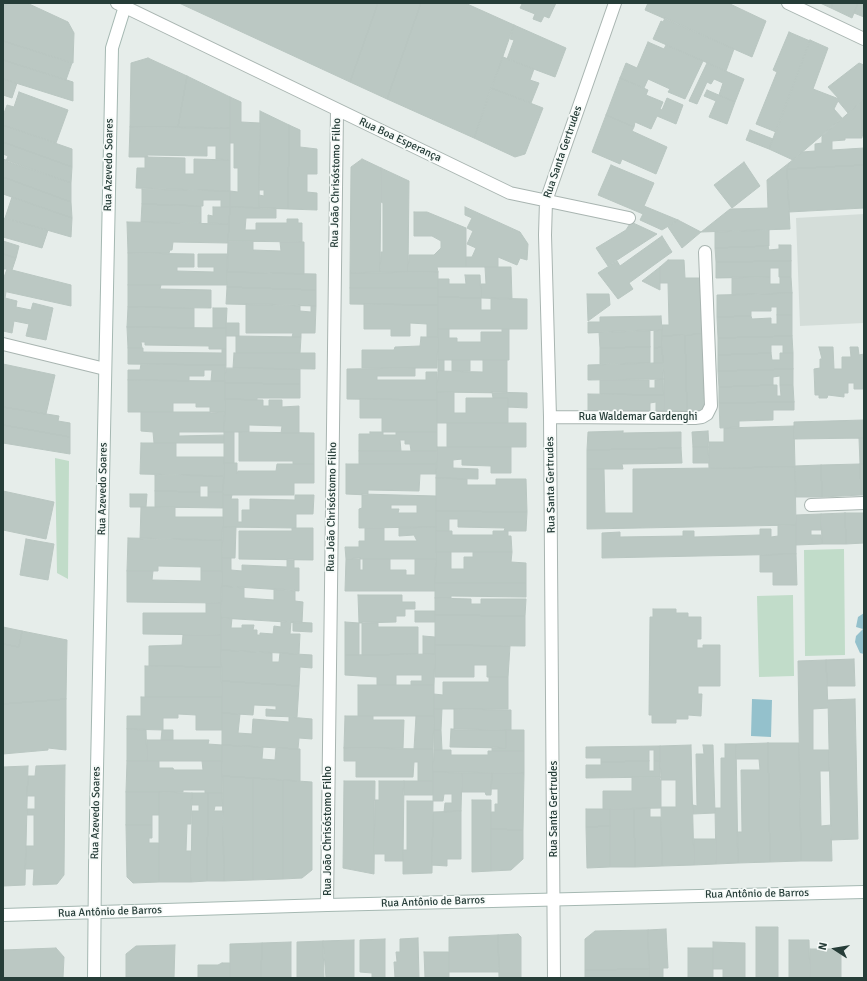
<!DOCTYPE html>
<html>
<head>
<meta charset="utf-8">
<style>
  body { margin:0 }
  #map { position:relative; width:867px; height:981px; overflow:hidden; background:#e6edea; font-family:Signika,sans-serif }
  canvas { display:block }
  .frame { position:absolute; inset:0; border:4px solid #263d38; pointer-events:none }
  .north { position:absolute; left:815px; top:929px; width:40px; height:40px; -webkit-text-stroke:3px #f6faf8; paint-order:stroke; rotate:282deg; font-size:11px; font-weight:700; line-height:16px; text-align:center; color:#263d38 }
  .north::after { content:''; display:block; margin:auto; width:14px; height:18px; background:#263d38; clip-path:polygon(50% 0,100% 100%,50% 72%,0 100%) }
</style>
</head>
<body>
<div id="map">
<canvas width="867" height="981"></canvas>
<div class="frame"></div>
<div class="north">N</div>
</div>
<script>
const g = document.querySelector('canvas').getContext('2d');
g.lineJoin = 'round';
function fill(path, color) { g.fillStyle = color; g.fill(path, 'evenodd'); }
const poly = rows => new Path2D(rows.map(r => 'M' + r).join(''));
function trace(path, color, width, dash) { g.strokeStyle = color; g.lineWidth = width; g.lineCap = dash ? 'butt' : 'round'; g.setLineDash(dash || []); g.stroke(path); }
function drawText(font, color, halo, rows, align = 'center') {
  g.font = font + ' Signika,sans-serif'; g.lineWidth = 3.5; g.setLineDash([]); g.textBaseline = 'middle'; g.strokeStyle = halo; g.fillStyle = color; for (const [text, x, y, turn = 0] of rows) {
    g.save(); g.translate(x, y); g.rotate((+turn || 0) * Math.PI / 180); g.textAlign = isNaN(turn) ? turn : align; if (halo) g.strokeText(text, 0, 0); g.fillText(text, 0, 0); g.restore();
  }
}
const built = poly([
  [864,214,864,323,800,326,796,218]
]);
const green = poly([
  [55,458,69,461,68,579,57,573],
  [844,549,845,655,805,656,804,550],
  [793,595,794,676,759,677,757,596]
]);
const water = poly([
  [864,613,864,654,860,653,855,642,856,636,863,629,856,627,858,617],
  [752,699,772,700,771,737,751,736]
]);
const building = poly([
  [3,3,27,3,68,22,74,33,73,63,3,41,3,3],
  [179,3,378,3,350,82,179,3],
  [378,3,421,3,387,99,350,82,378,3],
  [421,3,465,3,514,25,474,138,387,99,421,3],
  [520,3,556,3,549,18,544,16,541,22,533,19,535,14,520,8,522,4,520,3],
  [648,3,728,3,766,21,752,57,645,10,648,3],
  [820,3,833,3,831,8,820,3],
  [833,3,858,3,852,18,831,8,833,3],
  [858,3,864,3,864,17,854,13,858,3],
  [665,18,734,49,726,71,653,39,661,21,663,22,665,18],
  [514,25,566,48,555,77,507,59,514,40,510,39,514,25],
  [789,32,810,41,776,132,756,124,777,72,773,70,789,32],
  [810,40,828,48,813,89,839,99,828,87,859,63,864,65,864,99,848,113,838,101,834,109,842,118,793,160,769,149,810,40],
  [3,41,72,63,66,80,3,60,3,41],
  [648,42,664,49,666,45,703,61,685,99,668,92,670,89,648,79,644,88,620,78,626,63,637,68,648,42],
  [503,57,534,69,530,80,539,83,531,103,491,88,503,57],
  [148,58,187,76,178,127,130,127,131,63,148,58],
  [3,60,73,82,73,101,3,79,3,60],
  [707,63,744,79,735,102,719,95,723,83,714,79,711,84,707,82,697,104,689,101,707,63],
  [187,76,230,97,230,128,178,127,187,76],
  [620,78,648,90,646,95,663,102,660,109,662,110,667,98,683,105,676,124,657,116,651,129,635,122,634,127,606,115,620,78],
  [3,79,17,83,12,98,3,95,3,79],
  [491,88,543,108,525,154,515,157,474,138,491,88],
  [707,90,735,102,727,124,709,117,716,101,704,96,707,90],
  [19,92,68,110,56,143,3,125,3,116,7,105,14,107,19,92],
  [230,97,241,102,241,122,260,123,259,208,230,207,230,191,238,192,238,168,234,168,234,143,230,143,230,97],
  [864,99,864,136,862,136,861,102,864,99],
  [861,102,862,138,845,138,845,140,832,141,832,150,864,148,864,165,787,169,789,163,802,152,815,151,815,144,822,143,822,136,861,102],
  [260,111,289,125,288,209,259,208,259,195,264,196,264,190,259,190,260,111],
  [606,115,634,127,632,131,667,147,656,174,622,159,620,164,592,152,606,115],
  [3,125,72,149,72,167,3,142,3,125],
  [289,125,300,130,300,147,317,149,317,174,307,174,307,192,317,193,317,210,288,209,289,125],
  [130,127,230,128,230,160,216,159,216,146,207,146,207,156,147,155,148,157,129,157,130,127],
  [750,130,773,139,769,149,746,140,750,130],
  [3,142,72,167,71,183,6,161,8,156,3,154,3,142],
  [145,157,185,158,185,174,194,174,194,159,230,160,230,191,136,188,137,168,145,168,145,157],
  [3,159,71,183,71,202,3,177,3,159],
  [362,159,381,168,380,272,350,273,351,167,362,159],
  [744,162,760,186,732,208,714,185,744,162],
  [789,163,787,169,790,229,701,232,730,209,768,208,767,180,789,163],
  [611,165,654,183,644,206,678,220,662,230,640,220,643,214,598,195,611,165],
  [864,165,864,208,789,212,787,169,864,165],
  [381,168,409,181,408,272,380,272,381,252,383,252,383,203,381,202,381,168],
  [3,177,71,202,72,218,3,194,3,177],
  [142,189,230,191,230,207,221,207,221,200,203,200,203,206,142,204,142,189],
  [12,197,72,218,71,237,5,218,12,197],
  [142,204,201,206,201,223,141,222,142,204],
  [213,207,230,207,229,224,208,223,208,215,213,216,213,207],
  [230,207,276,208,276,218,246,218,245,230,256,230,256,223,287,223,287,219,298,219,298,223,302,223,302,242,228,241,230,207],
  [465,207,520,232,528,244,527,260,520,258,517,265,498,257,498,267,466,267,466,257,472,257,476,248,467,244,473,231,467,228,472,218,465,215,465,207],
  [414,212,427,212,466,228,466,267,437,267,438,272,408,272,409,255,434,255,441,248,441,241,432,236,414,236,414,212],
  [3,218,48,230,42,248,3,237,3,218],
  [678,220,701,232,682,248,668,227,678,220],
  [127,222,229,224,228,243,173,242,172,250,170,250,169,253,128,253,127,222],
  [631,222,657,234,608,266,596,248,626,230,631,222],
  [769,230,769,246,715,248,715,232,769,230],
  [662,236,672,252,629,283,633,289,618,299,598,273,617,261,620,266,662,236],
  [3,241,19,246,16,258,3,254,3,241],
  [228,241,253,241,253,250,281,251,280,242,304,242,304,274,227,272,228,241],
  [779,245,791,245,791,261,716,262,715,248,768,246,769,250,779,249,779,245],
  [128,253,194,254,194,267,177,267,177,271,214,272,214,267,198,267,198,254,228,254,227,285,128,285,128,253],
  [3,254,16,258,12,270,71,285,71,306,3,291,3,280,7,269,3,269,3,254],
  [668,260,684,260,685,278,700,278,702,334,662,336,662,325,669,325,668,283,660,283,660,267,668,260],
  [791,261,791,277,779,277,779,268,770,268,770,277,716,278,716,262,791,261],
  [485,267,511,267,512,299,481,298,481,284,486,284,485,267],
  [660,267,660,290,642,281,660,267],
  [227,272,316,274,316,290,227,287,227,272],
  [438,272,438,288,350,288,350,273,438,272],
  [465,275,480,275,481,298,438,297,438,279,449,279,449,284,466,284,465,275],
  [732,277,770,277,770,284,780,284,780,277,791,277,792,293,732,295,732,277],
  [128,285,161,285,160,289,211,290,211,308,128,307,128,285],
  [227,287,316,290,316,306,226,304,227,287],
  [350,288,438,288,438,305,350,304,350,288],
  [3,291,6,292,5,298,17,301,16,307,31,310,33,303,53,308,46,340,26,336,29,324,14,321,12,333,3,331,3,291],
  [792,293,792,315,777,315,777,307,771,307,771,311,751,311,751,316,717,317,717,295,792,293],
  [587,294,609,294,610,305,588,321,587,294],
  [438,297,481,298,481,310,491,310,491,298,527,299,527,329,438,329,438,297],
  [246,304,300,305,300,311,311,312,311,306,316,306,315,333,301,333,301,337,292,337,293,333,246,333,246,304],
  [364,304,438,305,438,337,427,337,427,324,410,323,410,336,391,336,391,329,364,329,364,304],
  [128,307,194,308,194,328,127,327,128,307],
  [213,308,227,308,226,328,213,328,213,308],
  [777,315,792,315,792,336,718,338,717,317,751,316,752,319,771,318,771,324,777,324,777,315],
  [661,316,662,330,588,333,588,322,600,322,600,317,661,316],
  [226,323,239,323,239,336,226,336,226,323],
  [127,327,226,328,226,349,209,349,209,346,145,345,145,342,141,342,142,348,128,348,127,327],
  [438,329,449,329,449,338,457,338,457,342,481,342,481,332,502,332,502,329,509,329,509,360,438,360,438,329],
  [650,330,650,347,600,348,599,332,650,330],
  [662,330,662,347,654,348,654,331,662,330],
  [702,334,704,407,699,411,687,411,685,335,702,334],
  [685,335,687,411,664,411,662,336,685,335],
  [236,336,301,337,300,353,236,353,236,336],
  [792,336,793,353,783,353,783,345,771,345,771,353,718,355,718,338,792,336],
  [421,337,438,337,437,368,362,368,362,350,394,350,395,347,420,346,421,337],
  [650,347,650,363,600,364,600,348,650,347],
  [662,347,663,363,654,363,654,348,662,347],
  [819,347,833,347,834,369,842,369,842,357,851,357,850,347,858,347,859,355,864,354,864,389,854,389,854,383,848,383,848,393,844,393,844,397,828,395,827,398,819,398,819,395,815,395,814,369,820,368,820,359,822,359,819,347],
  [128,348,143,348,143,352,222,353,222,349,226,349,226,365,128,364,128,348],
  [234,353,315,353,315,369,233,368,234,353],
  [771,353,772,360,780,360,780,353,793,353,793,369,718,371,718,355,771,353],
  [438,360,444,360,444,371,438,371,438,360],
  [452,360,470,360,470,371,452,371,452,360],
  [483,360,507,360,507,393,437,392,438,371,483,372,483,360],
  [654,363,663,363,664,379,588,380,588,365,654,363],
  [3,364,55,375,46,414,3,407,3,364],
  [141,364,226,365,225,381,211,381,212,370,204,370,204,376,189,376,189,381,128,380,128,370,140,370,141,364],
  [225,368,300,369,300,384,225,383,225,368],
  [415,368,415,376,377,376,377,380,426,380,426,372,437,372,437,400,347,399,347,369,415,368],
  [793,369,793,385,780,385,780,376,773,377,773,385,719,387,718,371,793,369],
  [664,379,664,395,600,394,600,380,649,380,649,388,655,388,655,380,664,379],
  [128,380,225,381,225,412,210,413,210,407,196,407,196,403,173,403,173,412,128,412,128,380],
  [225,383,300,384,300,398,257,398,257,400,225,399,225,383],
  [773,385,777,385,777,396,781,396,780,385,793,385,794,402,719,403,719,387,773,385],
  [437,392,454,392,454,413,466,413,466,398,508,398,508,423,437,423,437,392],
  [492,392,527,393,527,408,508,407,508,398,493,398,492,392],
  [588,394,664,395,664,411,656,411,656,402,650,403,650,411,588,412,588,394],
  [225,399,263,400,263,406,269,406,269,400,282,400,282,407,299,406,299,433,281,433,282,426,249,425,249,432,224,432,225,399],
  [360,399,437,400,437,432,382,432,382,418,360,418,360,399],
  [794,402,794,410,773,410,773,420,739,421,739,427,720,428,719,403,794,402],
  [3,407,59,416,58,421,70,423,70,437,3,425,3,407],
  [141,412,225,412,224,432,179,432,179,436,224,435,224,443,154,443,153,432,141,431,141,412],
  [864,420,864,438,794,439,794,422,864,420],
  [447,423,526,423,526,447,447,447,447,423],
  [3,425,70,437,70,454,3,443,3,425],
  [794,426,795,467,709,468,708,442,724,442,724,428,794,426],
  [623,431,623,433,681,432,681,448,587,450,588,432,623,431],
  [708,431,709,447,693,447,692,432,708,431],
  [224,432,234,432,234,463,224,463,224,432],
  [239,432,314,433,314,464,293,464,293,461,239,461,239,432],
  [370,432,383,432,383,435,396,435,396,432,437,432,437,451,411,451,410,444,405,444,405,440,400,440,401,451,359,451,359,434,370,434,370,432],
  [859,438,864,438,864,464,860,464,859,438],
  [141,443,176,443,176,457,224,457,224,476,140,474,141,443],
  [437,447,511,447,511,473,491,473,491,466,462,465,462,459,453,460,453,468,478,469,478,479,436,478,437,447],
  [693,447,709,447,709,463,693,463,693,447],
  [681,448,682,463,622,464,623,469,587,469,587,450,681,448],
  [359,451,437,451,437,464,359,464,359,451],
  [224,463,237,463,237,474,238,471,276,471,277,464,314,464,314,483,294,483,294,495,223,495,224,463],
  [346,464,437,464,436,474,420,474,419,491,368,490,368,495,346,494,346,464],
  [860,464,861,495,822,497,821,465,860,464],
  [860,464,864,464,864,495,861,495,860,464],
  [821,465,822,497,796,497,795,466,821,465],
  [795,467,796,525,587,529,587,469,604,469,605,513,633,513,633,469,795,467],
  [155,475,224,476,223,492,208,492,208,486,200,486,200,492,155,491,155,475],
  [436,478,467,479,467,485,496,485,496,479,526,479,527,512,436,511,436,478],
  [3,491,54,502,46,539,3,530,3,491],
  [155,491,200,492,200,497,208,497,208,492,223,492,223,508,155,507,155,491],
  [130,494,147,494,146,507,130,507,130,494],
  [362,494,436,496,436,527,359,528,359,509,362,508,362,494],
  [391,505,417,505,417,513,398,513,399,509,391,509,391,505],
  [223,495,232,495,231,499,238,499,238,522,242,522,242,510,250,510,250,499,295,500,295,495,314,495,313,514,296,514,296,528,223,527,223,495],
  [141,507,175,507,175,517,223,517,222,540,140,539,141,507],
  [436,511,527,512,526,531,504,531,505,528,458,527,458,519,449,519,449,531,436,531,436,511],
  [845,513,864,513,864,543,846,544,845,513],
  [845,513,846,544,822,544,821,514,845,513],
  [821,514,821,530,811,530,811,535,821,535,822,544,796,545,796,515,821,514],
  [778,525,796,525,796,554,602,558,602,533,620,532,620,537,683,536,683,531,694,531,694,537,760,535,760,529,771,529,771,537,778,536,778,525],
  [223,527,236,527,235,558,222,558,223,527],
  [436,527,436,559,346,559,345,547,359,547,359,541,365,541,365,528,384,528,384,541,417,541,414,535,399,536,399,528,436,527],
  [292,528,313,528,313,560,239,559,239,531,292,531,292,528],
  [436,531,452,531,452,535,493,535,493,531,508,531,508,536,511,536,512,552,436,552,436,531],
  [128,538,222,540,222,571,201,571,201,567,158,566,158,571,127,571,128,538],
  [26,539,54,544,48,580,20,575,26,539],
  [436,552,451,552,451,569,464,569,464,557,473,557,473,552,512,552,511,562,526,563,526,583,435,583,436,552],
  [796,554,797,585,773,585,773,572,760,572,760,555,796,554],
  [222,558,231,558,231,570,242,571,242,565,287,567,287,559,294,559,294,568,299,568,299,591,222,586,222,558],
  [360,558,360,570,363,570,363,559,390,559,390,570,406,570,406,575,415,575,415,559,436,559,435,591,345,591,346,559,360,558],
  [127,571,153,571,152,580,201,581,201,571,222,571,221,603,127,602,127,571],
  [435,583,526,583,526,597,451,596,451,598,435,598,435,583],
  [222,586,244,588,244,598,274,600,274,589,295,590,295,601,303,602,302,623,221,618,222,586],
  [358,595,402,595,402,602,415,602,415,609,405,609,405,616,396,616,396,622,359,623,358,595],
  [435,598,471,599,471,604,481,604,481,599,526,599,525,616,435,615,435,598],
  [206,603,221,603,221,635,143,634,143,613,206,613,206,603],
  [653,609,676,609,676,613,688,613,688,617,701,617,701,639,697,639,697,648,703,648,703,645,720,645,720,686,698,686,698,694,702,694,701,716,688,715,688,719,676,719,676,723,652,723,652,715,649,715,650,617,653,617,653,609],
  [415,611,435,611,435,622,415,622,415,611],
  [435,615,525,616,525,646,435,645,435,615],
  [221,618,232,618,231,628,242,628,242,625,254,625,253,630,257,630,257,635,260,635,260,633,273,634,274,626,281,627,281,621,291,622,290,634,300,634,299,654,221,650,221,618],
  [293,622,312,623,312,632,293,631,293,622],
  [345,622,359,623,359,655,345,655,345,622],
  [362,622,378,622,378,627,418,627,418,654,362,655,362,622],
  [3,627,22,631,19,647,3,644,3,627],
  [22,631,67,640,66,699,3,704,3,644,19,647,22,631],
  [183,635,221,635,221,667,149,666,149,646,182,645,183,635],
  [423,636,435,637,435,654,423,654,423,636],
  [435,645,510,646,508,677,487,677,487,665,474,665,474,677,435,677,435,645],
  [221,650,272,653,272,662,279,662,280,653,312,655,312,668,300,667,299,686,222,681,221,650],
  [435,654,434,685,411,685,411,681,422,681,422,675,396,675,396,685,377,685,377,677,345,675,345,655,435,654],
  [854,659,855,686,827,686,826,660,854,659],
  [826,660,828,708,813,709,813,750,829,750,829,771,820,771,821,826,831,825,832,861,801,861,798,661,826,660],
  [145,666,221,667,222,697,145,697,145,666],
  [489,677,508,677,508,709,434,709,434,694,443,695,443,682,489,682,489,677],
  [222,681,299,686,297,717,266,716,266,709,276,710,276,706,254,705,253,715,222,713,222,681],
  [358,685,434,685,434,716,358,716,358,685],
  [141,697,222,697,222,730,196,730,196,715,178,714,178,718,163,718,163,730,127,729,127,716,141,716,141,697],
  [66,699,66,750,48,748,48,750,3,754,3,704,66,699],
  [855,699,858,839,831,840,828,700,855,699],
  [434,709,442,709,441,730,434,730,434,709],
  [454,709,511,710,511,730,454,730,454,709],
  [222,713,240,714,238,733,252,734,253,719,289,722,289,717,312,719,312,739,299,738,298,749,222,745,222,713],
  [345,716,373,716,373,720,404,720,403,748,344,748,345,716],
  [416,716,434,716,433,749,414,749,416,716],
  [127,729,146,730,147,761,127,761,127,729],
  [451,729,506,730,506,748,450,747,451,729],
  [162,730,173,730,173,740,161,740,162,730],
  [434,730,441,730,442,750,434,750,434,730],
  [506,730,524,730,524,751,492,751,492,747,506,748,506,730],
  [147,740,209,740,208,744,222,745,222,761,147,761,147,740],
  [768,743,770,862,738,863,737,832,742,832,741,770,760,770,759,759,736,759,736,744,768,743],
  [768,743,799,743,801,861,770,862,768,743],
  [725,744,736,744,738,863,716,864,715,808,721,808,721,758,725,758,725,744],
  [222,745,263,747,262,759,275,760,276,748,300,749,300,781,222,776,222,745],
  [691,745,694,865,662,866,661,807,676,807,676,780,660,780,660,746,691,745],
  [703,745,713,745,715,813,693,814,693,805,697,806,696,754,704,754,703,745],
  [660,746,660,761,654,761,654,750,649,750,649,761,601,762,601,758,586,758,586,747,660,746],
  [344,748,433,749,433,781,418,781,418,762,414,762,413,777,356,777,356,761,344,761,344,748],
  [434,750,451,750,451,755,488,755,488,751,524,751,524,773,433,772,434,750],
  [127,761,159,761,159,768,173,768,174,770,203,770,202,761,222,761,223,793,205,793,205,790,183,790,183,792,126,792,127,761],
  [649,761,649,771,654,771,654,761,660,761,661,777,586,778,586,765,601,765,601,762,649,761],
  [65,765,64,875,57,884,33,885,34,869,25,869,26,846,34,846,34,815,27,815,27,809,35,809,35,796,27,796,28,776,35,776,36,766,65,765],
  [28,766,25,885,3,886,3,767,28,766],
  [433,772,462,773,461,811,444,812,445,803,452,803,452,794,444,794,443,801,433,801,433,772],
  [462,773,492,773,491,795,486,795,485,792,462,792,462,773],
  [492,773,524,773,523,830,491,829,491,812,495,812,495,804,498,804,498,789,491,789,492,773],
  [222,776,253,778,253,880,224,881,222,776],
  [632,777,661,777,661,808,603,809,603,791,632,791,632,777],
  [253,778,283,780,283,879,253,880,253,778],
  [283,780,312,782,312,870,302,878,283,879,283,780],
  [344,781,375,781,374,874,343,868,344,781],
  [379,781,404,781,403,861,385,861,385,854,374,854,374,800,379,800,379,781],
  [404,781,433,781,433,795,403,795,404,781],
  [126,792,159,792,159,815,152,815,152,825,126,825,126,792],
  [159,792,192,793,191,824,187,824,186,851,191,851,191,882,159,882,159,792],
  [192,793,208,793,207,881,191,882,192,811,199,811,199,805,191,805,192,793],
  [208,793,223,793,223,806,215,806,214,811,223,811,224,881,207,881,208,793],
  [472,800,491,800,491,871,472,872,472,800],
  [407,801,433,801,432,873,403,874,403,850,407,850,407,801],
  [650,808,650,817,661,817,662,866,635,867,634,809,650,808],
  [586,809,610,809,610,826,586,827,586,809],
  [610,809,634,809,635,867,610,867,610,809],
  [461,811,461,859,447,859,447,866,432,865,433,812,461,811],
  [126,825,152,825,152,838,149,838,149,843,159,843,159,882,133,883,127,877,126,825],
  [610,826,610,867,587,868,586,827,610,826],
  [491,829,523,830,523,859,511,870,491,871,491,829],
  [694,839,716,839,716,864,694,865,694,839],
  [756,927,778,927,778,978,756,978,756,927],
  [666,929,668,968,663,968,663,978,649,978,648,930,666,929],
  [648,930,649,969,585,970,585,939,595,931,648,930],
  [518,934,521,937,521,978,499,978,498,935,518,934],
  [498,935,499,972,449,972,449,937,498,935],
  [418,938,419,978,395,978,394,962,397,962,396,952,400,952,400,939,418,938],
  [385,939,385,978,372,978,372,973,360,972,360,940,385,939],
  [354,940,354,978,326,978,323,941,354,940],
  [789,940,809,940,810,978,789,978,789,940],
  [323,941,324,978,297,978,297,942,323,941],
  [291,942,291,978,261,978,262,943,291,942],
  [713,942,745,943,745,978,723,978,723,969,713,969,713,942],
  [262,943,261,978,230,978,230,944,262,943],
  [175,945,174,978,126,978,126,954,136,946,175,945],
  [56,948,64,957,63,978,3,978,3,950,56,948],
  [688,948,713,948,713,978,688,978,688,948],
  [810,949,841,949,841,978,810,978,810,949],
  [424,952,449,952,449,978,425,978,424,952],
  [222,963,230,963,230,978,198,978,198,965,218,965,222,963],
  [649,969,649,978,585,978,585,970,649,969]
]);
const street = poly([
  [117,3,510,193,629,218],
  [788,3,864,39],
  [3,344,105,369],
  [550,417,695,418,702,417,707,414,711,406,705,252],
  [811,505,864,503],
  [327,905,337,110],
  [554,978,550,417,545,235,546,201,615,3]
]);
const secondary = poly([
  [3,915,327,905,864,892],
  [94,978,95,865,112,48,126,3]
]);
const streetNames = [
  ["Rua Boa Esperança",400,140,25],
  ["Rua Santa Gertrudes",563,152,-71],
  ["Rua Azevedo Soares",109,165,-89],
  ["Rua João Chrisóstomo Filho",336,183,-89],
  ["Rua Waldemar Gardenghi",638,417],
  ["Rua Santa Gertrudes",551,485,-91],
  ["Rua Azevedo Soares",103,489,-89],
  ["Rua João Chrisóstomo Filho",332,507,-89],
  ["Rua Santa Gertrudes",554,809,-90],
  ["Rua Azevedo Soares",96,813,-89],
  ["Rua João Chrisóstomo Filho",328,831,-90],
  ["Rua Antônio de Barros",757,894,-1],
  ["Rua Antônio de Barros",433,902,-2],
  ["Rua Antônio de Barros",110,912,-2]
];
fill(built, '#d4ddd9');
fill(green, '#c1dcc9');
fill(water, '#94c1cc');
fill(building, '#bbc8c3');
trace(building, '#b9c6c1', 1);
trace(street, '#a9b5b1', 14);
trace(secondary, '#a5b8b2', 14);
trace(street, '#fff', 12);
trace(secondary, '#fff', 12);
drawText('11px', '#263d38', '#f6faf8', streetNames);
</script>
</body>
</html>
